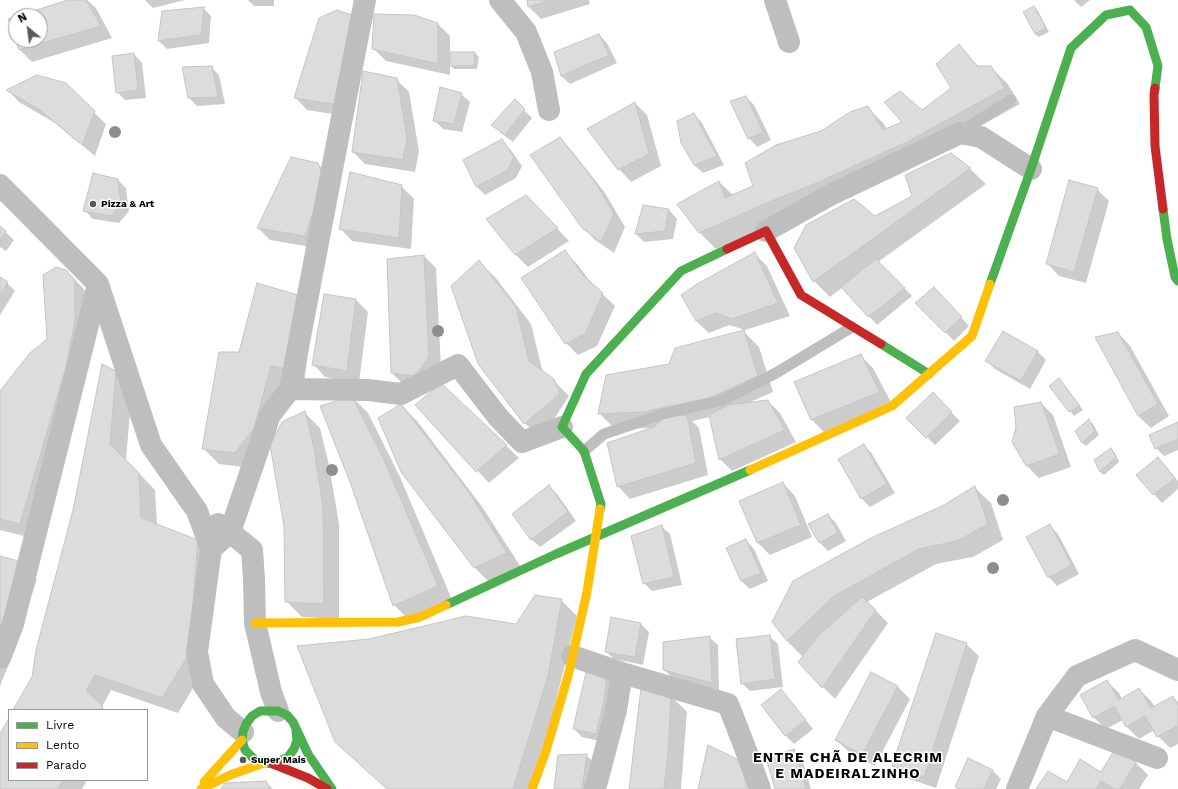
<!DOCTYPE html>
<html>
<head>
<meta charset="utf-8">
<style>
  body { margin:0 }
  #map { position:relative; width:1178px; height:789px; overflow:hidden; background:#fff; font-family:"Work Sans",sans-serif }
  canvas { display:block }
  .legend { position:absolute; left:8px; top:709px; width:140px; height:72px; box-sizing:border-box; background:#fff; border:1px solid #999; margin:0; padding:5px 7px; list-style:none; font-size:12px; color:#000 }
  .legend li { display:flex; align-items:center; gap:8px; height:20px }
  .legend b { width:20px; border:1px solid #999 }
  .north { position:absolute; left:8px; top:8px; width:40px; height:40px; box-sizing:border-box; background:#fff; border:1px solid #999; border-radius:50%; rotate:331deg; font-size:11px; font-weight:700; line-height:16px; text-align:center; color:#000 }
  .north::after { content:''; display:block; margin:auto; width:14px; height:18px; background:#595959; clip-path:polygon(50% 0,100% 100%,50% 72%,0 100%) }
</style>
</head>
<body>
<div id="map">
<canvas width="1178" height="789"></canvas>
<ul class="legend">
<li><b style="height:5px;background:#4caf50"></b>Livre</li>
<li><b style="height:5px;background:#ffc107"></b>Lento</li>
<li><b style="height:5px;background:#c62828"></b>Parado</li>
</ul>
<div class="north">N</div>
</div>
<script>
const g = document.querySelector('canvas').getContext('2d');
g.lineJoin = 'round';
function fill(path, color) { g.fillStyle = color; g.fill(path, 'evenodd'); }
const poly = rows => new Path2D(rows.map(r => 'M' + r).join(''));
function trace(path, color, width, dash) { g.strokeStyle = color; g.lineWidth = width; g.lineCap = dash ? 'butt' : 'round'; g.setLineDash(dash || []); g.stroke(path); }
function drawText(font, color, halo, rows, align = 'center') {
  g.font = font + ' "Work Sans",sans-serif'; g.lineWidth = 3; g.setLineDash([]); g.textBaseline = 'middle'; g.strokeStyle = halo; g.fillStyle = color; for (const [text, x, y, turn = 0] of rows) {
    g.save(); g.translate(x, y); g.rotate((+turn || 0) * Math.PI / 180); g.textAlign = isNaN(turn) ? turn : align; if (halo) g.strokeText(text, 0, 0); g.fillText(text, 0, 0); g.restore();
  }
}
const shadow = poly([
  [71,0,87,0,96,8,112,38,32,62,20,50,16,40,40,40,40,16,20,16],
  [145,0,185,0,153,8],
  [248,0,274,0,274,6,254,6],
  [528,0,589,0,590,4,541,19,529,7],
  [1074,0,1090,0,1081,7],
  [1034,7,1038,11,1049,32,1039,37,1035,34],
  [203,8,211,16,209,43,167,49,159,41,163,12],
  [320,19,351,117,307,110,295,97],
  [438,24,450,36,450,58,451,58,452,53,475,53,479,57,477,69,454,69,450,65,450,75,386,61,374,49],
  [599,35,607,43,617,63,570,84,561,76],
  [959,46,979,67,990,67,1007,83,1020,104,923,158,716,249,700,233,679,204,719,182,733,195,755,186,821,132,868,108,884,124,887,129,904,122,922,111,952,89],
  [134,54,142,63,146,98,125,100,117,92],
  [211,67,219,75,225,104,197,106,189,98,183,68],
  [396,79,409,92,419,151,415,172,365,164,353,152],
  [65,84,106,124,95,156,55,123,19,102,8,90],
  [461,94,470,102,462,132,443,129,435,121],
  [746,97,754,105,771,140,757,147,749,138],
  [515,101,532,118,513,142,501,133,493,125],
  [635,103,647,115,661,166,631,182,619,169,588,129],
  [694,114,702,123,724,165,703,173,694,165,682,143],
  [559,138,572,151,605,193,625,227,614,253,595,240,583,227],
  [501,141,510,149,522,166,516,178,485,195,477,187,464,160],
  [318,164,330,176,317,248,270,240,258,228],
  [970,169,986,184,878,262,912,296,877,325,843,287,830,297,814,281,875,217],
  [118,180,126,188,129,211,119,223,93,219,85,211],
  [401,186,414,199,411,249,352,241,340,228],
  [1097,189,1109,201,1086,283,1059,276,1047,263],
  [644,207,669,210,677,219,673,239,644,242,636,234],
  [538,209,569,241,528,267,516,255],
  [0,227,14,240,6,251,0,247],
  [565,252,577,264,593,285,615,306,597,346,578,355,566,343],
  [755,254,767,266,790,316,745,330,729,325,709,333,696,321],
  [424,256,436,268,441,369,404,385,392,373],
  [479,262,495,277,531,324,543,373,553,380,569,396,541,439,525,423],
  [66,271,82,287,90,297,36,539,0,530,0,393,48,340],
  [0,278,7,283,15,291,0,315],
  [942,297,969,326,954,341,917,303],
  [356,300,368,312,359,383,325,377,313,364],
  [313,312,304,385,287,381,251,468,219,464,203,448,240,353],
  [745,330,743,331,759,347,773,392,748,403,768,401,780,413,796,442,732,471,720,459,710,417,692,421,699,428,708,475,630,499,618,486,652,428,615,429,599,413,670,365,676,349],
  [1003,332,1038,352,1046,360,1030,389,995,369,987,361],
  [1118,333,1130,346,1169,416,1151,428,1138,416],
  [861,356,873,368,892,404,824,432,812,420,796,383],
  [115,372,132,388,126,460,155,490,157,525,198,541,214,557,204,670,178,713,111,690,102,707,105,710,15,710,33,677],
  [1059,379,1083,410,1074,416,1051,386],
  [441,384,519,458,489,483,417,405],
  [933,394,960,421,935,445,908,418],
  [352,397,368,413,400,477,453,602,410,621,394,605],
  [1041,403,1053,415,1071,467,1039,478,1027,466],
  [401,405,417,421,483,508,522,569,490,583,474,567],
  [304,412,320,428,329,465,339,524,339,619,302,617,286,601],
  [1089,421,1093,424,1099,435,1086,446,1083,443,1076,431],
  [1178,423,1178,450,1164,456,1156,448],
  [864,445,872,454,895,493,870,507,862,499,840,459],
  [1111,449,1115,453,1119,462,1104,475,1100,472,1096,460],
  [1158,458,1178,481,1178,489,1162,503,1137,475],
  [783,483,795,496,812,537,770,555,758,543],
  [549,486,557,494,576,521,540,547,531,539],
  [975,488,991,503,1003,540,973,557,936,564,867,602,888,623,835,699,823,687,803,657,787,641,774,622,943,507],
  [828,515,836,523,846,541,828,551,820,543,810,524],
  [661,526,670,534,682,585,652,591,644,583],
  [1050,526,1058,534,1079,574,1057,586,1049,577],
  [746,540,754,549,768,581,750,589,741,581],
  [0,557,21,563,37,579,9,664,0,686],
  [561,600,577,616,534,789,387,789,352,757,517,625],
  [612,619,641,624,649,632,643,665,614,659,606,651],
  [769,636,778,644,783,687,750,691,742,683],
  [709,637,718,645,719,691,673,678,664,670],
  [966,644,979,656,936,788,906,778,894,766],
  [872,673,898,687,910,699,875,766,849,752,836,740],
  [606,675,614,683,604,742,582,737,574,729],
  [1107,681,1119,693,1122,699,1139,689,1151,701,1155,707,1173,697,1178,702,1178,744,1170,748,1158,736,1154,730,1139,739,1126,726,1123,720,1106,729,1093,717],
  [671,696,687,712,681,789,630,789],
  [789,699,813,729,794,744,786,736,762,706],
  [9,720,9,780,87,780,82,789,0,789,0,736],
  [794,750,802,759,811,789,776,789],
  [1115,751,1136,763,1148,775,1139,789,1038,789,1067,783,1102,773],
  [586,755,602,771,600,789,555,789],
  [992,770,1001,779,996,789,958,789,956,787],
  [266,782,273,789,222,789]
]);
const building = poly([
  [68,0,86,0,101,26,19,50,8,19,16,16,16,40,40,40,40,16,17,16,68,0],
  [527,0,551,0,528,7,527,0],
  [1034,6,1046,28,1035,34,1023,12,1034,6],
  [204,7,201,35,158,41,162,11,204,7],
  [337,10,352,15,339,105,294,98,319,18,337,10],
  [374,14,414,15,438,23,438,64,372,49,374,14],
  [599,34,609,55,561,76,554,52,599,34],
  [959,44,977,66,991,66,1005,88,907,142,812,185,776,199,699,233,677,204,719,181,725,198,753,186,745,163,776,145,821,131,850,112,868,106,883,130,902,122,884,102,900,91,922,110,951,88,936,64,959,44],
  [451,52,475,52,474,66,449,66,451,52],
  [134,53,138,90,116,93,112,56,134,53],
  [212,66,218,97,188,98,182,67,212,66],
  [363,71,397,78,407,138,403,160,352,152,363,71],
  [37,75,66,83,95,111,82,145,41,111,6,90,37,75],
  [440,87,462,93,454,124,433,121,440,87],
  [746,96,763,132,748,139,730,101,746,96],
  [515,99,525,109,505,135,491,125,515,99],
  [635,102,649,154,618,170,587,129,635,102],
  [694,113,717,156,694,165,681,143,677,121,694,113],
  [560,137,593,179,614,214,601,242,582,228,530,155,560,137],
  [502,139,514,157,508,170,476,187,463,160,502,139],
  [951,153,971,168,813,282,794,248,806,225,854,199,875,216,912,196,905,175,951,153],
  [291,157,318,163,324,179,305,236,257,228,291,157],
  [350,172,402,185,399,238,339,229,350,172],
  [93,173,118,179,121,203,111,216,83,211,93,173],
  [1069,180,1098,188,1074,272,1046,264,1069,180],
  [526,195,558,228,515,255,486,219,526,195],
  [643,205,669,209,665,231,635,234,643,205],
  [0,226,6,231,0,241,0,226],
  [565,250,583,275,603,293,585,334,565,344,521,278,565,250],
  [755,252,778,303,732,319,716,313,696,321,681,295,697,284,755,252],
  [424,255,429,357,415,376,391,373,387,259,424,255],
  [876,259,905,288,868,317,841,287,876,259],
  [479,260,516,307,529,361,554,379,560,394,524,424,478,364,451,286,479,260],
  [56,267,66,270,75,280,75,321,66,367,20,524,0,519,0,391,30,353,47,339,43,275,56,267],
  [0,277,8,282,0,295,0,277],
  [257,283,298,295,288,369,271,366,254,428,235,453,202,449,219,352,239,352,257,283],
  [934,287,962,317,945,333,915,303,934,287],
  [324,294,356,299,347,371,312,365,324,294],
  [744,330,758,376,709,398,643,412,598,414,606,375,669,364,675,348,744,330],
  [1003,331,1038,351,1021,381,985,361,1003,331],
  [1118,332,1158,404,1138,416,1095,337,1118,332],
  [861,354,880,392,811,420,794,382,861,354],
  [102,364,116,371,110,444,139,473,141,518,198,540,189,654,162,698,95,675,86,691,103,706,101,710,13,710,32,677,36,650,73,510,102,364],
  [1059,378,1080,406,1069,412,1049,386,1059,378],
  [441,383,507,445,476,472,415,405,441,383],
  [933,392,952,412,926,438,906,418,933,392],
  [352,396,384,460,438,586,393,606,350,482,320,406,352,396],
  [768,400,785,430,719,460,709,415,728,405,768,400],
  [1041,402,1060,454,1026,466,1012,442,1016,427,1014,407,1041,402],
  [401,404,468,491,507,553,474,568,401,472,378,418,401,404],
  [305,411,314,448,323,507,324,604,285,602,284,526,270,445,282,422,305,411],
  [687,415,696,463,617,487,607,443,654,427,665,417,687,415],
  [1089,419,1095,431,1082,443,1075,431,1089,419],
  [1178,422,1178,439,1155,449,1149,435,1178,422],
  [864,444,887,484,861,499,838,459,864,444],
  [1111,448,1116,457,1100,472,1094,460,1111,448],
  [1158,457,1175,478,1153,495,1136,475,1158,457],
  [783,482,801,525,757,543,739,501,783,482],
  [549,485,568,512,531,540,512,514,549,485],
  [975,486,988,524,957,541,919,549,834,596,787,641,772,622,793,581,871,538,942,506,975,486],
  [828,514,838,533,819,543,808,524,828,514],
  [1050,524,1072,565,1048,578,1026,537,1050,524],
  [662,525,674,577,643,584,631,536,662,525],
  [746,539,761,573,741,581,726,548,746,539],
  [0,556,22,562,0,628,0,556],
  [535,595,562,599,548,676,513,789,387,789,335,742,297,646,369,639,466,616,516,624,535,595],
  [862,597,876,610,822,688,798,662,819,635,862,597],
  [611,617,641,623,635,657,605,652,611,617],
  [936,633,967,643,924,777,892,766,936,633],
  [770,635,775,679,741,684,736,639,770,635],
  [710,636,712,683,663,670,663,642,710,636],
  [586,672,607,674,604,701,596,734,573,729,586,672],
  [871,672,898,686,862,755,835,740,871,672],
  [1107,680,1119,700,1139,688,1151,708,1173,696,1178,705,1178,728,1177,726,1157,737,1145,716,1126,727,1114,706,1093,718,1080,695,1107,680],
  [641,688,671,695,668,754,664,789,629,789,641,688],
  [781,689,806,720,785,736,761,705,781,689],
  [9,718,9,780,63,780,58,789,0,789,0,734,9,718],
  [708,745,741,761,747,789,698,789,708,745],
  [794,749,806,789,775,789,766,758,794,749],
  [1115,749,1136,762,1120,789,1114,789,1101,781,1096,789,1036,789,1048,771,1067,782,1080,759,1101,772,1115,749],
  [587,754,582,789,554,789,558,755,587,754],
  [968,758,993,770,984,789,959,789,955,787,968,758],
  [266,781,270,789,221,789,225,783,266,781]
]);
const lane = poly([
  [960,132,1011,100],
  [584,451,604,434,663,414,723,400,776,373,852,327]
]);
const street = poly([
  [500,0,526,32,542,72,549,110],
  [775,0,789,42],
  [0,185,98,284,151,445,197,511,211,549,197,652,203,684,226,718,243,732],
  [766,231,832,194,960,133,981,137,1031,169],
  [290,389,368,390,401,394,458,365,498,417,522,442,562,427],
  [218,524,230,532,252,550,254,579,255,623,271,692,278,711],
  [211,549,230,532,270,415,290,389,339,133,365,0],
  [572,656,622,673,728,704,747,753,760,789],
  [0,658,13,624,98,285],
  [1047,716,1157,758],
  [595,789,616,710,622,673],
  [1017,789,1047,716,1077,676,1135,650,1178,670]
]);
const fast = poly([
  [1163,209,1167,239,1175,277,1178,281],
  [990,284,1031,169,1071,48,1106,15,1130,10,1146,27,1158,66,1155,88],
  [881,344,929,374],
  [600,509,601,504,584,451,562,427,586,374,681,271,727,249],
  [446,605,556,554,750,470],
  [296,731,297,740,294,749,288,757,273,764,256,761,245,750,242,740,243,732,246,724,252,716,260,711,278,711,287,715,293,722,308,754,332,789]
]);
const slow = poly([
  [750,470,892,406,972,336,990,284],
  [255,623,398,622,420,617,446,605],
  [204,782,242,740],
  [201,789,230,775,264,763],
  [532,789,546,751,568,676,587,592,600,509]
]);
const jam = poly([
  [1155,88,1154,95,1155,146,1163,209],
  [727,249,766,231,801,295,881,344],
  [273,764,308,778,327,789]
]);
const trees = [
  [115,132],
  [438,331],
  [332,470],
  [1003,500],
  [993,568]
];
const markers = [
  [93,204,4,"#595959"],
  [243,760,4,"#595959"]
];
const poiNames = [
  ["Pizza & Art",101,204],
  ["Super Mais",251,760]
];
const districtNames = [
  ["ENTRE CHÃ DE ALECRIM",848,758],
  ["E MADEIRALZINHO",848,774]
];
fill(shadow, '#0003');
fill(building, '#dcdcdc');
trace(building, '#c5c5c5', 1);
trace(lane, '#bebebe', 11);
trace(street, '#bebebe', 22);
trace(fast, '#4caf50', 9);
trace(slow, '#ffc107', 9);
trace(jam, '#c62828', 9);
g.fillStyle = '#8d8d8d';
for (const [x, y] of trees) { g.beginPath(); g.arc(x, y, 6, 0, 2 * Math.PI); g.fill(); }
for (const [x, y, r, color] of markers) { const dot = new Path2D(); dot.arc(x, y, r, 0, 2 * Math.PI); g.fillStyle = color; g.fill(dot); trace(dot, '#fff', 1.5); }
drawText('bold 10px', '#000', '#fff', poiNames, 'left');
g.letterSpacing = '1px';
drawText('bold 14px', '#000', '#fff', districtNames);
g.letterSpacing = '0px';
</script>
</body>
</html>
